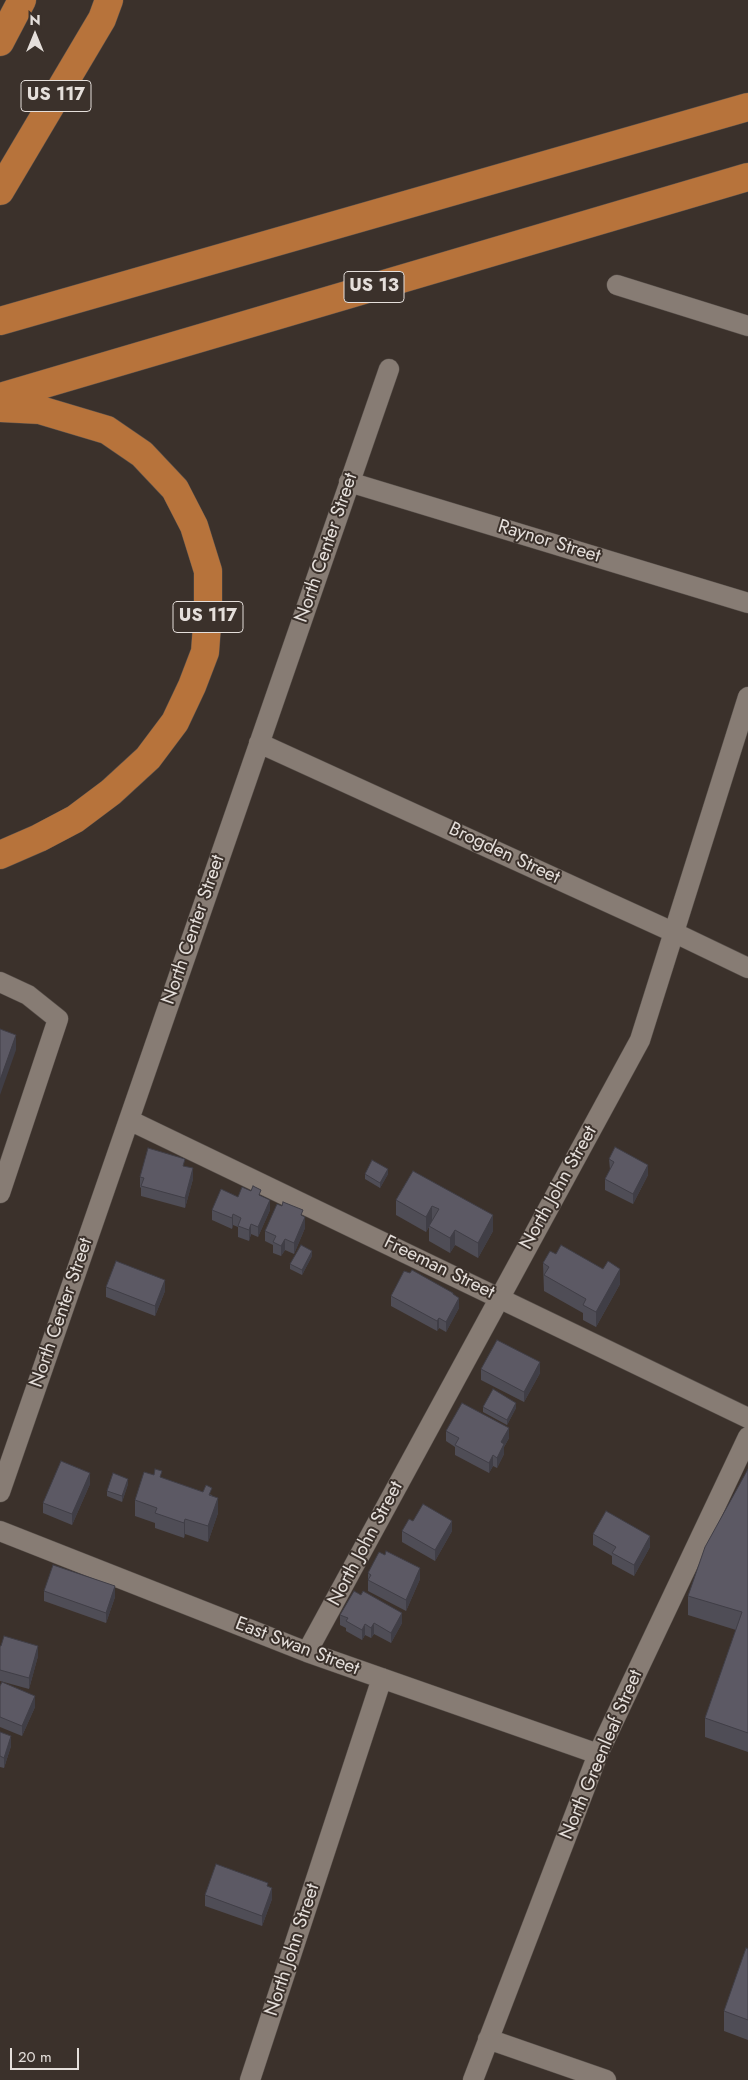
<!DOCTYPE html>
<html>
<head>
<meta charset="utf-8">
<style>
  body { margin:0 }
  #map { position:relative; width:748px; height:2080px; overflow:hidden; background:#3b312b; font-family:Jost,sans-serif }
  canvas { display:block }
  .north { position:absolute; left:10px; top:10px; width:50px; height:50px; -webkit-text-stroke:4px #3b312b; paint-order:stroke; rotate:0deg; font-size:14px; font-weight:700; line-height:20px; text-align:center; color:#e5dfdb }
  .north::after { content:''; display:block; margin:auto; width:18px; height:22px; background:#e5dfdb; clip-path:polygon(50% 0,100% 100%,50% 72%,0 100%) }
  .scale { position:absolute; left:10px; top:2048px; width:69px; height:22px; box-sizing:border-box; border:2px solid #e5dfdb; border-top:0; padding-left:6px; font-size:15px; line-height:18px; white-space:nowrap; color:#e5dfdb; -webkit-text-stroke:4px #3b312b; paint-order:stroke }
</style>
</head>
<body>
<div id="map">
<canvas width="748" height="2080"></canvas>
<div class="north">N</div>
<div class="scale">20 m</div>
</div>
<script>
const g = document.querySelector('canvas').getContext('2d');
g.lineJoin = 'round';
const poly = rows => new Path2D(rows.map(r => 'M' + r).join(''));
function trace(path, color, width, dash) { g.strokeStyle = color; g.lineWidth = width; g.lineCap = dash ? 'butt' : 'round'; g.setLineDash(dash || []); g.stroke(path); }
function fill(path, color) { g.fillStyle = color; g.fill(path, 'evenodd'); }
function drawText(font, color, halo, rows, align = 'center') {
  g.font = font + ' Jost,sans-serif'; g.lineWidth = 4; g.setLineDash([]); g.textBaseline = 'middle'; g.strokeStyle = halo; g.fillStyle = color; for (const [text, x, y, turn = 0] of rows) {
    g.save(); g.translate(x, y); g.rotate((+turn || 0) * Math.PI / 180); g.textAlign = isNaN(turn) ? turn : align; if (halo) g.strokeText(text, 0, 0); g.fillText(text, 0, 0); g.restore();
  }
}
const street = poly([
  [617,285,748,326],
  [349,482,748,603],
  [259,743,673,932,748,968],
  [0,982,28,995,58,1019,0,1193],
  [129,1120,748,1418],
  [0,1492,389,369],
  [0,1531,307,1652,598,1754],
  [307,1652,640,1040,748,697],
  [488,2039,606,2080],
  [250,2080,382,1678],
  [473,2080,598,1754,748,1437]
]);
const highway = poly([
  [0,42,22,0],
  [0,191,102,19,109,0],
  [0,321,748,107],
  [0,397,748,177],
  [0,408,40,410,107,430,142,454,175,489,194,526,208,571,208,612,205,652,192,686,175,722,148,758,111,792,75,819,39,838,0,855]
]);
const wall = poly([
  [609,1159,648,1175,633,1204,605,1190,605,1179,610,1170],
  [185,1166,193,1179,185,1208,141,1196,141,1188,140,1187,140,1177],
  [413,1171,493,1231,478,1258,455,1245,450,1253,429,1241,429,1227,426,1232,396,1215,396,1200],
  [365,1174,388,1174,380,1188,365,1179],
  [261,1196,270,1210,258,1237,251,1234,249,1241,238,1237,238,1227,233,1225,232,1229,212,1220,212,1210],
  [303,1216,305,1228,294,1254,285,1250,281,1256,273,1253,273,1245,265,1241,265,1231],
  [556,1254,603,1269,620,1284,596,1327,583,1320,583,1313,544,1291,543,1263],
  [312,1256,302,1275,290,1269,290,1264],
  [106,1287,165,1291,155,1316,106,1297],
  [453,1295,459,1308,446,1332,439,1328,437,1331,391,1306,391,1296],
  [481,1369,540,1373,524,1402,481,1380],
  [483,1407,516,1408,507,1425,483,1412],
  [446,1431,509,1438,504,1447,504,1454,497,1468,493,1466,489,1473,455,1455,455,1447,446,1441],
  [748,1469,748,1752,705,1737,705,1718,736,1630,688,1615,688,1596],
  [162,1478,212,1495,218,1513,208,1542,185,1534,184,1538,155,1528,155,1523,135,1516,135,1500],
  [90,1484,72,1525,43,1513,43,1503],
  [128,1484,122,1502,107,1496,107,1491],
  [413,1521,452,1531,435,1561,402,1542,402,1531],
  [593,1534,650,1547,634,1576,612,1564,612,1556,593,1545],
  [368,1573,420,1579,406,1611,368,1591],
  [44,1591,115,1597,106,1623,44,1601],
  [340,1615,402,1623,391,1643,374,1634,371,1638,365,1635,362,1640,346,1631,346,1628,340,1625],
  [0,1646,38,1656,29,1689,0,1681],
  [0,1686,35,1707,22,1736,0,1727],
  [0,1732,11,1746,4,1768,0,1767],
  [268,1887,272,1899,262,1926,205,1906,205,1895],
  [748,1949,748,2040,724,2031,724,2011]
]);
const shadedWall = poly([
  [16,1035,16,1050,0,1095,0,1080],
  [648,1165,648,1175,633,1204,633,1194],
  [193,1168,193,1179,185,1208,185,1198],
  [388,1169,388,1174,380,1188,380,1183],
  [270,1200,270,1210,258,1237,258,1227],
  [432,1206,432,1221,426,1232,426,1217],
  [233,1214,233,1225,232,1229,232,1218],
  [493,1215,493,1231,478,1258,478,1243],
  [305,1217,305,1228,294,1254,294,1243],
  [251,1224,251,1234,249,1241,249,1230],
  [455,1230,455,1245,450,1253,450,1238],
  [285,1239,285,1250,281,1256,281,1246],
  [312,1251,312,1256,302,1275,302,1270],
  [620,1269,620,1284,596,1327,596,1312],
  [165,1280,165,1291,155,1316,155,1306],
  [459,1298,459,1308,446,1332,446,1322],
  [439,1318,439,1328,437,1331,437,1321],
  [540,1362,540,1373,524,1402,524,1392],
  [516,1403,516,1408,507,1425,507,1420],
  [509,1428,509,1438,504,1447,504,1454,497,1468,497,1458,501,1442],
  [493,1455,493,1466,489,1473,489,1463],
  [90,1473,90,1484,72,1525,72,1514],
  [128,1479,128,1484,122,1502,122,1496],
  [218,1498,218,1513,208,1542,208,1526],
  [185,1519,185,1534,184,1538,184,1523],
  [452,1521,452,1531,435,1561,435,1550],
  [650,1536,650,1547,634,1576,634,1565],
  [420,1568,420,1579,406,1611,406,1600],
  [115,1586,115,1597,106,1623,106,1613],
  [402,1613,402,1623,391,1643,391,1633],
  [374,1623,374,1634,371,1638,371,1628],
  [365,1624,365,1635,362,1640,362,1630],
  [38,1646,38,1656,29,1689,29,1678],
  [35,1696,35,1707,22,1736,22,1726],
  [11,1736,11,1746,4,1768,4,1758],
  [272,1888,272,1899,262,1926,262,1916]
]);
const building = poly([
  [0,1029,16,1035,0,1080,0,1029],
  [615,1147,648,1165,633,1194,605,1179,614,1162,609,1159,615,1147],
  [148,1148,185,1159,183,1166,193,1168,185,1198,141,1186,144,1178,140,1177,148,1148],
  [372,1160,388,1169,380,1183,365,1174,372,1160],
  [413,1171,493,1215,478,1243,455,1230,450,1238,429,1226,439,1209,432,1206,426,1217,396,1200,413,1171],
  [253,1186,261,1190,259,1195,270,1200,258,1227,251,1224,249,1230,238,1226,241,1218,233,1214,232,1218,212,1210,221,1189,238,1197,242,1187,251,1191,253,1186],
  [283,1202,303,1210,301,1215,305,1217,294,1243,285,1239,281,1246,273,1242,276,1236,265,1231,277,1204,282,1206,283,1202],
  [301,1245,312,1251,302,1270,290,1264,301,1245],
  [561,1245,603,1269,608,1261,620,1269,596,1312,583,1305,586,1299,544,1275,549,1267,543,1263,550,1251,556,1254,561,1245],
  [116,1261,165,1280,155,1306,106,1287,116,1261],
  [412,1270,453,1293,453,1294,459,1298,446,1322,439,1318,437,1321,391,1296,404,1271,410,1273,412,1270],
  [497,1340,540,1362,524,1392,481,1369,497,1340],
  [493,1389,516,1403,507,1420,483,1407,493,1389],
  [462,1403,509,1428,501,1442,504,1444,497,1458,493,1455,489,1463,455,1445,459,1438,446,1431,462,1403],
  [61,1461,90,1473,72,1514,43,1503,61,1461],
  [155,1469,162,1471,160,1477,203,1492,206,1485,212,1488,209,1495,218,1498,208,1526,185,1519,184,1523,155,1513,157,1508,135,1500,144,1472,154,1475,155,1469],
  [748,1469,748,1733,705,1718,742,1612,688,1596,705,1547,748,1469],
  [113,1473,128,1479,122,1496,107,1491,113,1473],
  [423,1504,452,1521,435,1550,402,1531,409,1519,413,1521,423,1504],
  [606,1511,650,1536,634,1565,612,1553,616,1547,593,1534,606,1511],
  [386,1551,420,1568,406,1600,368,1580,371,1575,368,1573,379,1552,385,1555,386,1551],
  [53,1565,115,1586,106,1613,44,1591,53,1565],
  [354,1591,361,1595,363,1591,402,1613,391,1633,374,1623,371,1628,365,1624,362,1630,346,1621,348,1618,340,1615,354,1591],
  [4,1636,38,1646,29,1678,0,1670,0,1646,1,1646,4,1636],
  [2,1682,35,1696,22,1726,0,1717,0,1686,2,1682],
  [0,1732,11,1736,4,1758,0,1756,0,1732],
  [216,1864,268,1883,267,1886,272,1888,262,1916,205,1895,216,1864],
  [746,1948,748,1949,748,2020,724,2011,746,1948]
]);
const shields = [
  [56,96,70],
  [374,287,60],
  [208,617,70]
];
const shieldNames = [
  ["US 117",56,96],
  ["US 13",374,287],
  ["US 117",208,617]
];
const streetNames = [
  ["Raynor Street",549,542,17],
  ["North Center Street",327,548,-71],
  ["Brogden Street",504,854,25],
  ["North Center Street",194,930,-71],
  ["North John Street",559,1188,-61],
  ["Freeman Street",439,1268,26],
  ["North Center Street",62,1313,-71],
  ["North John Street",366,1544,-62],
  ["East Swan Street",297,1647,21],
  ["North Greenleaf Street",602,1755,-67],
  ["North John Street",293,1950,-72]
];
trace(street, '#58504b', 21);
trace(highway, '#58504b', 29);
trace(street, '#877c74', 20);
trace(highway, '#b7733b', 28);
fill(wall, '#4f4d56');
fill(shadedWall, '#403e46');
fill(building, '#5c5964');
trace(building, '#403e46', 1);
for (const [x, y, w] of shields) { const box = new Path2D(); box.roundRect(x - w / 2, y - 15.5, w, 31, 4); g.fillStyle = '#3b312b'; g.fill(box); trace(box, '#e5dfdb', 1); }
drawText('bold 18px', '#e5dfdb', null, shieldNames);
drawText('19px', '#e5dfdb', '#3b312b', streetNames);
</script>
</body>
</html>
